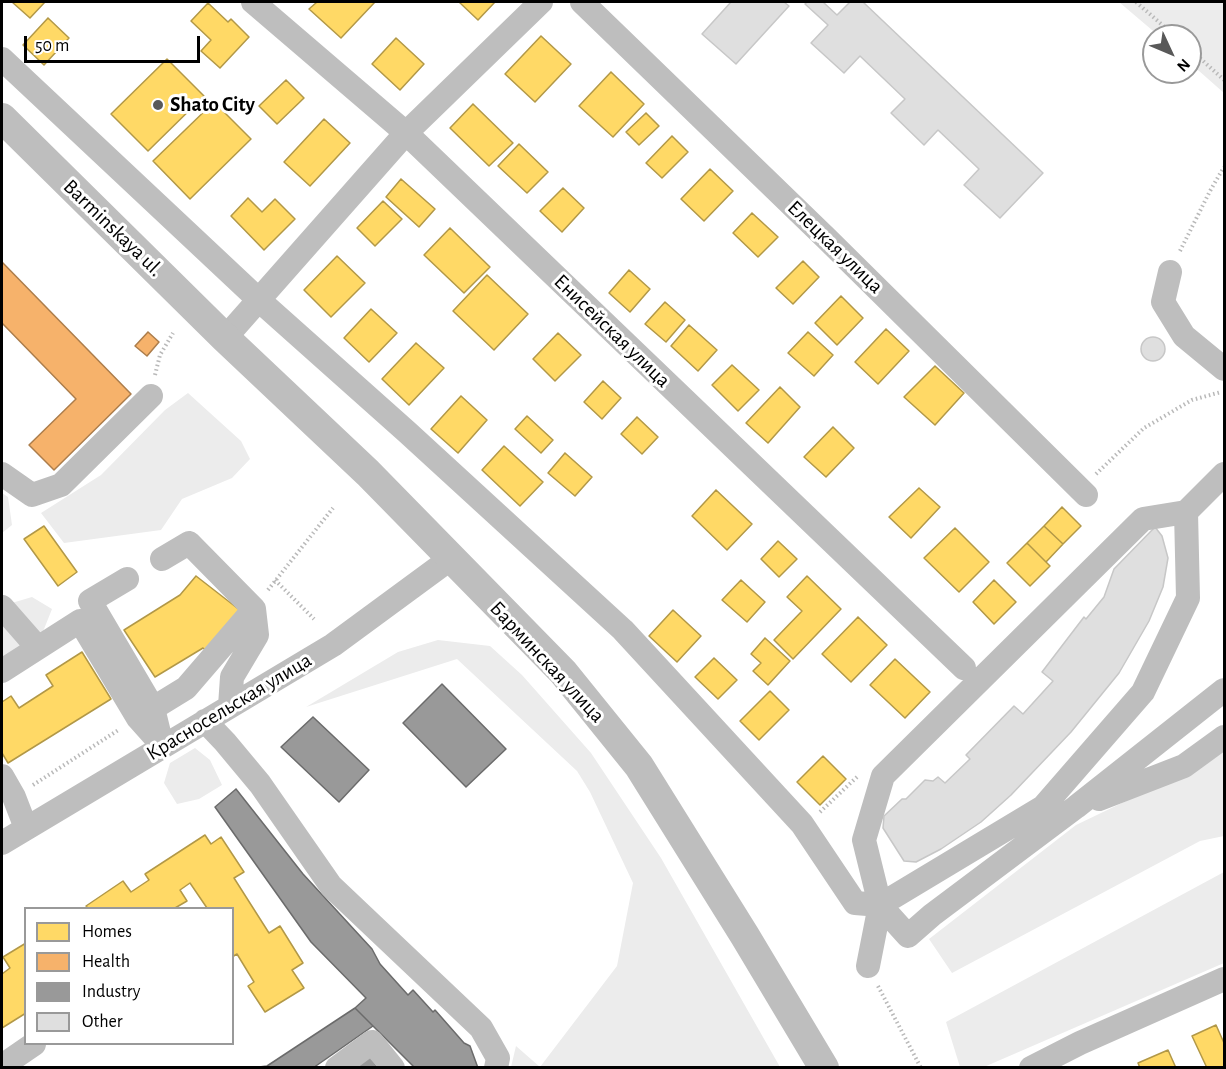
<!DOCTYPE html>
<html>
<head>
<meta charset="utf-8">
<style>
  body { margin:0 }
  #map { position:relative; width:1226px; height:1069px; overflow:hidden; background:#fff; font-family:"Alegreya Sans",sans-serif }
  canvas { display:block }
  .frame { position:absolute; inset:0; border:3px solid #000; pointer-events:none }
  .legend { position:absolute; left:24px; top:907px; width:210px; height:138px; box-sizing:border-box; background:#fff; border:2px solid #999; margin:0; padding:8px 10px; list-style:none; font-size:18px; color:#000 }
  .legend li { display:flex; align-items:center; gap:12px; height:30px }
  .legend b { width:30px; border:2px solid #999 }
  .north { position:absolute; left:1142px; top:24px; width:60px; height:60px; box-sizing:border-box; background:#fff; border:2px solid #999; border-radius:50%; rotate:134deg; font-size:16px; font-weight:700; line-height:24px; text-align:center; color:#000 }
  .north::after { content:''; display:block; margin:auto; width:21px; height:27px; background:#595959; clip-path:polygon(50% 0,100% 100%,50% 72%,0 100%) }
  .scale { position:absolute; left:24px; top:36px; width:176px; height:27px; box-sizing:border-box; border:3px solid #000; border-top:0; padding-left:8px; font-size:18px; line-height:21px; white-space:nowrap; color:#000; -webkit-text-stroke:4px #fff; paint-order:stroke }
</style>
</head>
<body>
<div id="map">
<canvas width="1226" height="1069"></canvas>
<div class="frame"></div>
<ul class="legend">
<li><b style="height:16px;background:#ffd966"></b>Homes</li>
<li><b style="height:16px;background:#f6b26b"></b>Health</li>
<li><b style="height:16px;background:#999"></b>Industry</li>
<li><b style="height:16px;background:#dfdfdf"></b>Other</li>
</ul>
<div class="north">N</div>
<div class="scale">50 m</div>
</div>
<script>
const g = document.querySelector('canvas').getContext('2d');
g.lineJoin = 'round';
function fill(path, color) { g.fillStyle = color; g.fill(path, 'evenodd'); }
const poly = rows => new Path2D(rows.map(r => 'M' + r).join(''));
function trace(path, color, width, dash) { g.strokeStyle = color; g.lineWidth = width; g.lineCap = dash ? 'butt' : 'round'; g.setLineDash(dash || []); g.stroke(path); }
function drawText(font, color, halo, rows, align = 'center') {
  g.font = font + ' "Alegreya Sans",sans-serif'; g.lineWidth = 6; g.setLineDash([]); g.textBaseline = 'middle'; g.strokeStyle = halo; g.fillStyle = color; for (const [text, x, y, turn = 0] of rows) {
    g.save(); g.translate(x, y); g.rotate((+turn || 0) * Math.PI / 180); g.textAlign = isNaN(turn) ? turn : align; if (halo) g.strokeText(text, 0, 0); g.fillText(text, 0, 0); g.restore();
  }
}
const green = poly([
  [1119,2,1224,2,1224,93,1190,63,1190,36,1159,36],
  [188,393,241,441,250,459,232,478,182,499,161,530,64,543,41,513,101,475,165,410],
  [2,493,8,497,12,525,2,533],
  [32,597,52,609,30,664,2,684,2,599,5,605],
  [438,640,490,646,522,675,591,753,661,858,780,1067,511,1067,516,1046,540,1067,617,966,633,883,590,792,577,771,457,659,306,707,398,652],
  [1224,747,1224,836,1200,841,952,973,929,939,1076,825,1199,766],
  [195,748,210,760,222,785,199,799,177,804,164,783,170,763],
  [1224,872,1224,963,984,1067,960,1067,946,1022]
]);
const homes = poly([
  [12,2,45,2,30,18,12,2],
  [317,2,375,2,341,38,309,9,317,2],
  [459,2,495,2,478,20,459,2],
  [208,3,228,22,231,19,249,37,220,68,201,51,211,40,191,21,208,3],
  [48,18,69,38,44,65,23,45,48,18],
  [541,36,571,64,535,102,505,74,541,36],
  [396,38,424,64,400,90,372,64,396,38],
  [167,59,204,96,148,151,111,114,167,59],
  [611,72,644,104,613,137,579,106,611,72],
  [286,80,304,98,277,124,259,106,286,80],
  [214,102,251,139,190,199,153,161,214,102],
  [473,104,513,143,489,166,450,128,473,104],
  [646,113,659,126,639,145,626,132,646,113],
  [324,119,350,143,310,186,284,162,324,119],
  [672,136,688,152,662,178,646,163,672,136],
  [519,144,548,172,527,193,498,166,519,144],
  [710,169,733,191,704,221,681,199,710,169],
  [401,179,435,209,419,227,386,197,401,179],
  [563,188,584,208,562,232,540,211,563,188],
  [248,198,262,212,275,199,295,219,264,250,231,216,248,198],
  [383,201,402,219,375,246,357,228,383,201],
  [752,213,778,237,758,257,733,233,752,213],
  [450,228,490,267,464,293,424,255,450,228],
  [337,256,365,283,331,317,304,290,337,256],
  [803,261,819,277,793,304,776,288,803,261],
  [629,270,650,289,630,312,609,293,629,270],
  [487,275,528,314,494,350,453,311,487,275],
  [841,296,863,318,837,345,815,323,841,296],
  [665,302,685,320,666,342,645,324,665,302],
  [371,309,397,333,369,362,344,338,371,309],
  [689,325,717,350,698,371,671,346,689,325],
  [886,329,909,351,878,384,855,362,886,329],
  [808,332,833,355,814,376,788,353,808,332],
  [558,333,581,355,555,381,533,359,558,333],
  [416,343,444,368,409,405,382,379,416,343],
  [732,365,759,390,738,411,712,385,732,365],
  [935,366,964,393,935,425,904,397,935,366],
  [603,381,621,398,602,419,584,402,603,381],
  [780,387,800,407,768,443,746,423,780,387],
  [461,396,487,420,458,453,431,429,461,396],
  [527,416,553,440,541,453,515,429,527,416],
  [637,417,658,437,642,454,621,434,637,417],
  [833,427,854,448,826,477,804,457,833,427],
  [504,446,543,482,520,506,482,470,504,446],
  [565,453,592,477,575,496,548,473,565,453],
  [919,488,940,507,911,538,889,517,919,488],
  [716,490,752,524,727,550,692,516,716,490],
  [1062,507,1081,526,1063,544,1044,526,1062,507],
  [44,526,77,572,58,586,24,539,44,526],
  [1044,526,1063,544,1046,562,1027,543,1044,526],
  [955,528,989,562,959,592,924,558,955,528],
  [778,541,797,559,779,577,761,559,778,541],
  [1027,543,1050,566,1030,586,1007,563,1027,543],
  [196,576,241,611,208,652,203,648,155,677,124,630,180,595,196,576],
  [807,576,841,609,793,659,774,640,802,611,787,597,807,576],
  [741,580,765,602,747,622,722,600,741,580],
  [994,580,1016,602,994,624,973,602,994,580],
  [673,610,701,636,677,662,649,636,673,610],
  [858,617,887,645,851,682,822,654,858,617],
  [765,638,790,661,768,685,753,671,761,663,751,654,765,638],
  [82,652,111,699,8,763,2,753,2,702,11,696,19,708,53,686,46,675,82,652],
  [714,658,737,680,718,699,695,677,714,658],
  [895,659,930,692,905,718,870,685,895,659],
  [770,691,789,710,759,740,740,721,770,691],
  [823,756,846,779,820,805,797,782,823,756],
  [205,835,211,844,221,837,244,872,234,878,269,933,280,926,303,963,292,970,304,988,265,1012,248,986,254,982,237,954,232,957,232,908,207,908,190,883,180,890,187,901,175,908,88,908,86,906,123,881,131,892,149,880,145,874,205,835],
  [26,943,26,1013,2,1028,2,974,10,968,3,957,26,943],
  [1216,1025,1224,1043,1224,1068,1207,1068,1192,1036,1216,1025],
  [1168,1050,1176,1068,1140,1068,1138,1063,1168,1050]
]);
const health = poly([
  [2,262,131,394,54,470,29,445,76,399,2,323,2,262],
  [148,332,159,342,147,356,135,346,148,332]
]);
const industry = poly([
  [442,684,506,749,466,787,403,723,442,684],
  [313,717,369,770,339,802,281,747,313,717],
  [236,789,303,874,372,949,380,964,408,995,413,990,433,1012,435,1010,464,1043,470,1046,478,1068,415,1068,355,1008,366,998,311,942,215,807,236,789],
  [355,1008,373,1026,313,1068,251,1068,267,1066,355,1008],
  [369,1055,378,1068,351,1068,369,1055]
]);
const building = poly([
  [731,2,784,2,789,6,736,64,702,34,731,2],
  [807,2,823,2,837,15,850,2,863,2,1043,173,1000,218,964,185,979,169,938,130,924,145,891,113,905,99,860,56,844,73,811,43,828,25,805,4,807,2],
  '1141 349a12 12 0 1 1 24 0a12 12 0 1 1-24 0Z',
  [1155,527,1162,536,1168,558,1163,587,1149,621,1119,673,1071,732,1011,795,981,822,941,849,916,862,904,861,883,828,884,816,902,799,906,799,925,780,933,781,938,777,945,783,970,759,966,755,1014,706,1023,714,1053,681,1042,672,1084,617,1086,619,1104,597,1114,569,1155,527]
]);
const path = poly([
  [1136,2,1175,36],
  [1190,49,1224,80],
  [1180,251,1210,191,1224,167],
  [155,375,160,355,173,333],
  [1096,474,1144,428,1192,400,1221,392],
  [275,580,314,619],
  [268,590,333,508],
  [33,785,120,729],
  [820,812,858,776],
  [878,986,921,1068]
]);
const minor = poly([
  [253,2,406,133,964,668],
  [582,2,826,238,1086,495],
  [2,59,260,301,407,432,623,630,802,824,855,903,880,905,908,936,932,915,1076,807,1224,690],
  [1170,272,1163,302,1184,336,1224,369],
  [225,338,406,133,541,2],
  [2,474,32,495,61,485,151,396],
  [1186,512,1224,474],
  [162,559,189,543,254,609,257,635,232,677,230,706],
  [127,579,90,601,153,708,161,741],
  [2,607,38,648],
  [2,671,80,621,138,718,163,746],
  [142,715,186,688,254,609],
  [205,721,225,742,260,784,331,886,481,1028,498,1058,496,1068],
  [2,776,14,797,26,828],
  [1099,799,1184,766,1224,737],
  [2,843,333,645,450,559],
  [868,966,880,905,1043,807,1143,692,1188,598,1186,512,1143,519,883,776,864,840,880,905],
  [2,1066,34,1044],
  [337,1068,372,1042,393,1068],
  [1031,1068,1080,1043,1224,979]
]);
const major = poly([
  [2,118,225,338,368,473,563,672,639,766,745,936,824,1068]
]);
const markers = [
  [158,105,6,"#595959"]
];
const poiNames = [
  ["Shato City",170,105]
];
const streetNames = [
  ["Barminskaya ul.",113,228,44],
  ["Елецкая улица",835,247,44],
  ["Енисейская улица",612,331,44],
  ["Барминская улица",547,662,47],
  ["Красносельская улица",229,707,-31]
];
fill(green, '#ececec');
fill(homes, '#ffd966');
trace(homes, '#b29847', 1.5);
fill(health, '#f6b26b');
trace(health, '#ac7d4b', 1.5);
fill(industry, '#999');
trace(industry, '#6b6b6b', 1.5);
fill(building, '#dfdfdf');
trace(building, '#c7c7c7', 1.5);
trace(path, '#b9b9b9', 4, [1.5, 3]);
trace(minor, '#bebebe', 24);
trace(major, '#bebebe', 30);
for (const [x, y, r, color] of markers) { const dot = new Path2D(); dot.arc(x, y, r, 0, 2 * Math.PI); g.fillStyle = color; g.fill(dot); trace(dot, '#fff', 2); }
drawText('bold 21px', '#000', '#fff', poiNames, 'left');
drawText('21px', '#000', '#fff', streetNames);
</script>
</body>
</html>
